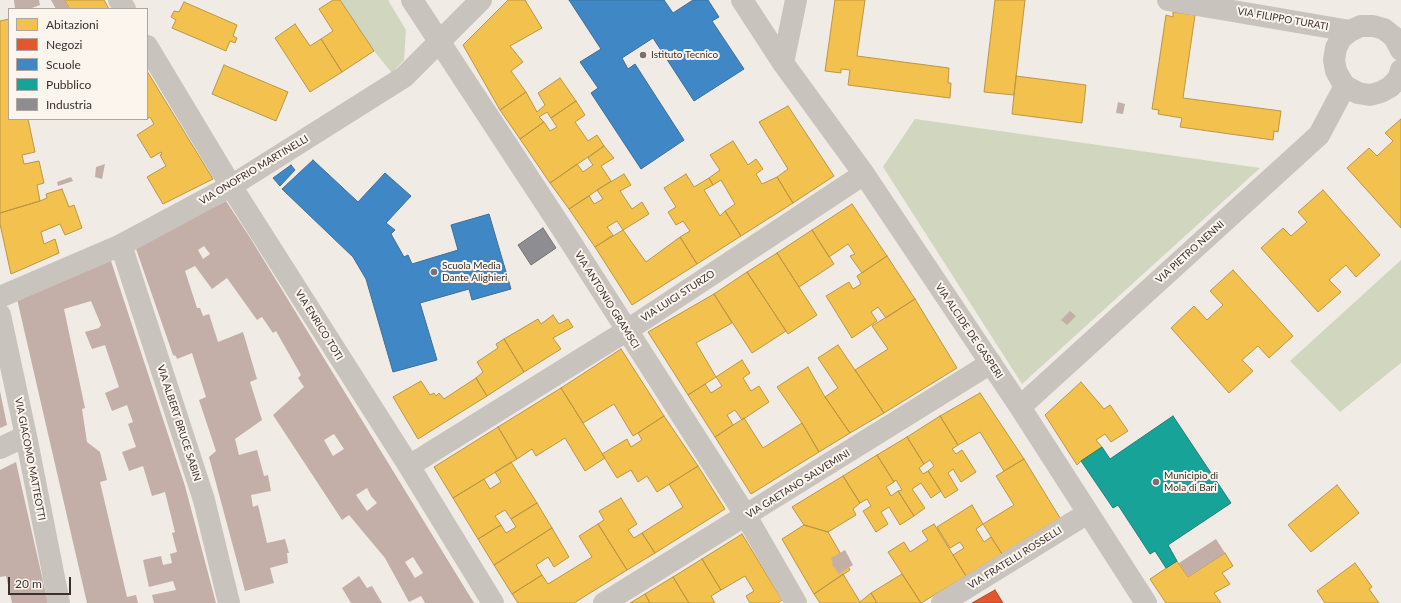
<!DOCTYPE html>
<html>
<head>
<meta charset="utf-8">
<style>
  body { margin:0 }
  #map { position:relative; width:1401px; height:603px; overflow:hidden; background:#f0ebe5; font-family:Lato,sans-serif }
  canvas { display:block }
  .legend { position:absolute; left:8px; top:8px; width:140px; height:112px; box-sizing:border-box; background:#fbf5ee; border:1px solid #aea6a0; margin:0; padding:5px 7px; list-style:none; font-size:12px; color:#3b302b }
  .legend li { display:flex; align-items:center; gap:8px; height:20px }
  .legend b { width:20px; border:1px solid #aea6a0 }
  .scale { position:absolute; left:8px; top:577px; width:63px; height:18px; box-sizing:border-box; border:2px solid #3b302b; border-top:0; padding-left:5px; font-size:12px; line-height:14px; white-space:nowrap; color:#3b302b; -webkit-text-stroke:3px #fbf5ee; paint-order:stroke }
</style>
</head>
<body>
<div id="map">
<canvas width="1401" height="603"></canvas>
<ul class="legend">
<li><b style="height:11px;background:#f2c14e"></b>Abitazioni</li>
<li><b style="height:11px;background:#e4572e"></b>Negozi</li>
<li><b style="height:11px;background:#3f88c5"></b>Scuole</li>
<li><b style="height:11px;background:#17a398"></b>Pubblico</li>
<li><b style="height:11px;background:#8d8d92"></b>Industria</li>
</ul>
<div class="scale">20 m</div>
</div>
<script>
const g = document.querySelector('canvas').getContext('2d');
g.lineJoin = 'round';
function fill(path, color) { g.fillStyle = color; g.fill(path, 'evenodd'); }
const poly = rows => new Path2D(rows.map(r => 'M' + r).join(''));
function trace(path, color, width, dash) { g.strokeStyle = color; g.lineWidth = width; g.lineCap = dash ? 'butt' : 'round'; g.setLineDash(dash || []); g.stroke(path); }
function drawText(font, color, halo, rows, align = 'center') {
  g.font = font + ' Lato,sans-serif'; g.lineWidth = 4; g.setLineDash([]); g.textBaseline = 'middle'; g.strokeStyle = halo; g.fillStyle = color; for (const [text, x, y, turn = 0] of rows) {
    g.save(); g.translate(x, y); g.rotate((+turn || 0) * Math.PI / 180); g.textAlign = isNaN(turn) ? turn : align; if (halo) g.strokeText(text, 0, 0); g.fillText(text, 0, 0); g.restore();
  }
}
const green = poly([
  [340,0,388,0,406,30,404,60,392,73,374,51],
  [915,119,1260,168,1022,384,883,167],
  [1401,260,1401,363,1340,412,1290,361]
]);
const homes = poly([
  [64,0,104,0,109,9,70,9,64,0],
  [333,0,340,0,374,51,342,72,321,39,333,31,319,9,333,0],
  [508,0,525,0,542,28,510,46,523,62,511,71,526,92,500,110,463,45,508,0],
  [835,0,865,0,857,56,949,68,948,83,951,83,950,98,848,85,850,70,841,69,841,73,825,71,835,0],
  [995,0,1025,0,1014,95,984,92,995,0],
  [184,2,237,25,233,36,237,38,235,43,230,41,226,51,172,28,176,20,171,17,174,11,179,12,184,2],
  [1173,12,1195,15,1183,98,1281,111,1278,132,1274,131,1273,140,1180,127,1182,118,1158,114,1159,110,1152,109,1166,15,1173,17,1173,12],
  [9,19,9,119,28,119,35,152,22,155,24,164,39,161,44,183,37,185,40,201,0,213,0,21,9,19],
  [295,24,310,46,321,39,342,72,310,92,275,38,295,24],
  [224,65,288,92,276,121,212,94,224,65],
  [147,71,213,179,163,204,147,177,166,166,160,155,162,154,161,152,151,158,137,135,154,124,150,117,147,119,147,71],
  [1016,76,1086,85,1082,123,1012,114,1016,76],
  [560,78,576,101,551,118,547,112,539,117,544,122,520,139,500,110,526,92,537,112,545,105,538,93,560,78],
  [576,101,585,115,575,122,588,141,597,135,604,146,550,183,520,139,544,122,550,131,557,127,551,118,576,101],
  [788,106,834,176,793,203,777,177,788,169,759,122,788,106],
  [1401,119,1401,228,1347,168,1369,148,1377,156,1393,141,1385,133,1401,119],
  [733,141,748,165,756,159,763,169,756,174,762,184,777,177,793,203,741,236,725,211,735,204,721,180,713,185,709,178,720,170,710,155,733,141],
  [604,146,614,158,601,166,611,181,569,209,550,183,577,164,583,172,593,165,588,158,604,146],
  [624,174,631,185,620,191,632,209,642,202,649,214,623,230,617,221,607,227,613,235,595,247,569,209,589,196,594,204,603,199,597,190,624,174],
  [686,174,694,187,709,178,713,185,704,190,720,216,725,211,741,236,697,264,680,237,690,231,683,221,676,225,668,212,676,207,664,188,686,174],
  [62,189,69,207,74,205,82,228,65,235,60,224,41,232,44,244,55,239,59,253,11,274,0,224,0,213,40,201,47,198,46,194,62,189],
  [1323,190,1380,255,1356,277,1346,265,1329,280,1341,292,1318,312,1261,248,1283,228,1291,236,1307,222,1298,212,1323,190],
  [852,204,887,256,862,273,850,256,855,254,848,244,829,257,812,230,852,204],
  [623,230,646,262,680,237,697,264,632,305,595,247,623,230],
  [812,230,834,264,799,287,777,253,812,230],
  [777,253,817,315,788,334,747,272,777,253],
  [887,256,915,299,886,318,878,307,871,312,877,321,852,338,826,296,849,282,853,289,861,284,857,276,887,256],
  [1233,270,1293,336,1269,358,1258,346,1242,360,1253,371,1229,393,1171,328,1194,306,1207,320,1223,305,1210,291,1233,270],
  [747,272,786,331,752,353,714,294,747,272],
  [714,294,732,323,696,343,716,377,688,395,648,332,714,294],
  [915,299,957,368,884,413,855,370,888,349,872,326,915,299],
  [553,315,559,324,568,319,573,327,553,338,561,349,524,372,504,339,538,319,541,324,553,315],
  [504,339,524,372,487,396,476,378,483,372,477,362,498,348,496,344,504,339],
  [838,345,884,413,850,433,825,397,838,388,818,358,838,345],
  [621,349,664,416,633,436,614,404,583,423,561,388,621,349],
  [742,360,750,373,743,378,751,391,759,386,769,402,742,420,735,410,727,415,733,425,715,437,688,395,705,384,711,393,722,386,716,377,742,360],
  [808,367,825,397,850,433,819,452,802,423,777,387,808,367],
  [476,378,487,396,418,439,393,397,421,381,430,395,434,393,436,396,439,393,444,399,476,378],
  [1081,382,1104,409,1110,405,1128,431,1111,442,1105,434,1096,440,1102,447,1081,461,1077,465,1045,415,1081,382],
  [561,388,605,458,585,471,565,438,536,456,532,449,517,459,498,427,561,388],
  [980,393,1024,459,1004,471,980,432,958,445,940,416,980,393],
  [664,416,698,466,657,492,647,476,638,482,631,470,617,478,602,454,627,439,631,447,642,440,638,433,664,416],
  [940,416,958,445,952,449,956,454,962,450,976,472,961,482,953,469,948,473,958,490,945,498,928,471,934,466,930,460,924,464,907,437,940,416],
  [744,418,763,448,802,423,819,452,751,494,715,437,744,418],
  [498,427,517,459,453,498,434,467,498,427],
  [907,437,924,464,919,468,923,474,928,471,941,491,931,498,921,483,912,489,925,508,914,516,898,491,902,490,896,480,894,482,877,455,907,437],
  [877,455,894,482,886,487,891,496,898,491,914,516,900,525,889,507,881,512,888,524,876,532,863,511,871,506,867,499,860,503,843,476,877,455],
  [1024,459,1060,518,1002,554,983,524,1014,505,996,476,1024,459],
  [511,462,537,503,511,519,505,510,495,516,501,525,478,539,453,498,484,479,490,489,501,482,495,472,511,462],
  [698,466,725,509,655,553,642,533,683,507,669,484,698,466],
  [843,476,860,503,853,509,856,515,828,532,804,525,792,507,843,476],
  [1337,485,1359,513,1311,552,1288,525,1337,485],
  [621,498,637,524,628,530,634,538,642,533,655,553,627,570,598,524,604,520,599,511,621,498],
  [537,503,552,528,494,565,478,539,501,525,506,533,516,527,511,519,537,503],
  [972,505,983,524,976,529,984,542,991,537,1002,554,966,576,953,555,964,548,960,542,950,548,937,527,972,505],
  [598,524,627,570,574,603,518,603,512,594,542,575,548,584,592,557,579,536,598,524],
  [934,524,966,576,921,603,888,552,904,542,910,552,928,540,922,531,934,524],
  [804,525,828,532,850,570,814,594,782,539,804,525],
  [552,528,569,557,554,567,548,557,536,565,542,575,512,594,494,565,552,528],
  [742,534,782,600,778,603,750,603,746,596,754,591,745,576,721,590,702,559,742,534],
  [1225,553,1233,566,1222,573,1230,584,1214,593,1221,603,1166,603,1150,579,1177,561,1188,577,1225,553],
  [702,559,721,590,711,596,715,603,689,603,673,577,702,559],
  [1355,563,1372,587,1369,589,1379,603,1325,603,1317,591,1355,563],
  [843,574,860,602,871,593,877,603,820,603,814,594,843,574],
  [902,574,921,603,877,603,871,593,902,574],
  [673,577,689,603,650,603,645,594,673,577],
  [645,594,650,603,630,603,645,594]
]);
const shops = poly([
  [995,590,1003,603,972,603,995,590]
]);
const schools = poly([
  [569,0,664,0,673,13,693,0,708,0,719,17,712,21,744,69,694,101,653,38,622,58,628,69,635,64,684,140,641,169,591,93,598,88,580,62,601,49,569,0],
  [313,160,358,202,385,173,411,196,386,223,395,230,391,234,404,257,408,255,412,264,458,250,451,225,489,214,511,289,472,300,469,289,420,303,437,360,393,372,366,279,353,257,282,189,313,160],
  [291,165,295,170,280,186,273,178,291,165]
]);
const public = poly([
  [1173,416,1231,503,1168,545,1177,561,1166,568,1155,551,1150,554,1118,505,1113,508,1081,461,1102,447,1110,459,1173,416]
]);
const industry = poly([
  [543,228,556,248,531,265,518,245,543,228]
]);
const building = poly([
  [14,0,39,0,40,5,29,9,15,9],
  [51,0,64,0,70,9,56,9],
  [1118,102,1125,104,1123,114,1116,113],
  [105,164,102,179,95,177,96,167],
  [71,177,73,181,58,186,57,182],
  [226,201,249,236,474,603,425,603,421,596,409,602,385,558,349,515,342,520,273,415,304,387,298,378,301,375,276,331,273,333,262,317,257,320,227,278,212,289,195,266,185,271,197,308,200,308,203,316,209,314,218,342,243,332,257,379,250,382,262,420,235,439,239,455,257,450,264,476,268,475,271,491,251,495,253,507,258,505,267,543,285,539,289,553,287,553,288,563,270,568,274,583,245,591,209,457,216,451,199,400,206,397,192,353,177,359,176,356,173,355,135,246],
  [204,246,210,254,203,259,198,250],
  [334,434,344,449,333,456,324,440],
  [367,488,371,496,377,503,367,511,356,495],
  [413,557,423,573,415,578,405,562],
  [110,258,185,486,216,603,154,603,152,595,176,590,173,581,149,587,143,560,161,556,163,565,172,563,170,554,177,552,172,533,175,532,165,492,152,496,143,466,129,471,122,452,136,447,128,424,133,422,127,405,112,411,105,393,119,387,105,345,92,349,85,332,99,328,101,325,91,301,64,309,85,408,82,409,87,442,100,452,107,480,100,482,127,597,136,595,138,603,87,603,17,299],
  [1070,311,1076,316,1067,325,1061,320],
  [0,391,7,425,0,428],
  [16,462,48,603,12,603,6,576,0,577,0,470],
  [1216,539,1225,553,1188,577,1179,563],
  [845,550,853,565,839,574,832,564,833,563,831,558],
  [359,576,367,588,372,586,382,603,351,603,342,588]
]);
const minor = poly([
  [119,0,125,9],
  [412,0,561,227,746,516,796,603],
  [742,0,783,63,864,174,1020,407,1146,603],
  [1168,0,1350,31],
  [147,46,231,186,409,466,493,603],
  [1401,50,1394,37,1384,29,1373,26,1361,26,1350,31,1341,38,1336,48,1334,60,1336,71,1341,80,1345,86,1358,93,1370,95,1381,92,1390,87,1398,79,1401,70],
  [783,63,796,0],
  [121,245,204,500,229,603],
  [0,297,121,245,231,186,404,77,481,0],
  [0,315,26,436,59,603],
  [1020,407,1319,135,1345,86],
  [0,448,26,436],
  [409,466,626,331,864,174],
  [604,603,991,363],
  [942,603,1088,513]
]);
const markers = [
  [643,55,4,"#7a716c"],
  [434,272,4,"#7a716c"],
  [1156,482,4,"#7a716c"]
];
const streetNames = [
  ["VIA FILIPPO TURATI",1283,19,10],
  ["VIA ONOFRIO MARTINELLI",254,170,-31],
  ["VIA PIETRO NENNI",1190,252,-42],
  ["VIA LUIGI STURZO",678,296,-33],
  ["VIA ANTONIO GRAMSCI",607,300,58],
  ["VIA ENRICO TOTI",319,325,58],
  ["VIA ALCIDE DE GASPERI",969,331,56],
  ["VIA ALBERT BRUCE SABIN",179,423,72],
  ["VIA GIACOMO MATTEOTTI",30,459,79],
  ["VIA GAETANO SALVEMINI",798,484,-32],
  ["VIA FRATELLI ROSSELLI",1015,558,-32]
];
const poiNames = [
  ["Istituto Tecnico",651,55],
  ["Scuola Media",442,266],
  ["Dante Alighieri",442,278],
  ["Municipio di",1164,476],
  ["Mola di Bari",1164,488]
];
fill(green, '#d1d6bf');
fill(homes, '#f2c14e');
trace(homes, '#bb9644', 1);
fill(shops, '#e4572e');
trace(shops, '#b14b2d', 1);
fill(schools, '#3f88c5');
trace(schools, '#3e6e97', 1);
fill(public, '#17a398');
trace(public, '#228077', 1);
fill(industry, '#8d8d92');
trace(industry, '#747173', 1);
fill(building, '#c3afa7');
trace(minor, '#c9c3be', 22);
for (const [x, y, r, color] of markers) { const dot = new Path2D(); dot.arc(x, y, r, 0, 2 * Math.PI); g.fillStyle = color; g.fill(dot); trace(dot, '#fbf5ee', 1.5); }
drawText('10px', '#3b302b', '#fbf5ee', streetNames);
drawText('10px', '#3b302b', '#fbf5ee', poiNames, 'left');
</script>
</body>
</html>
